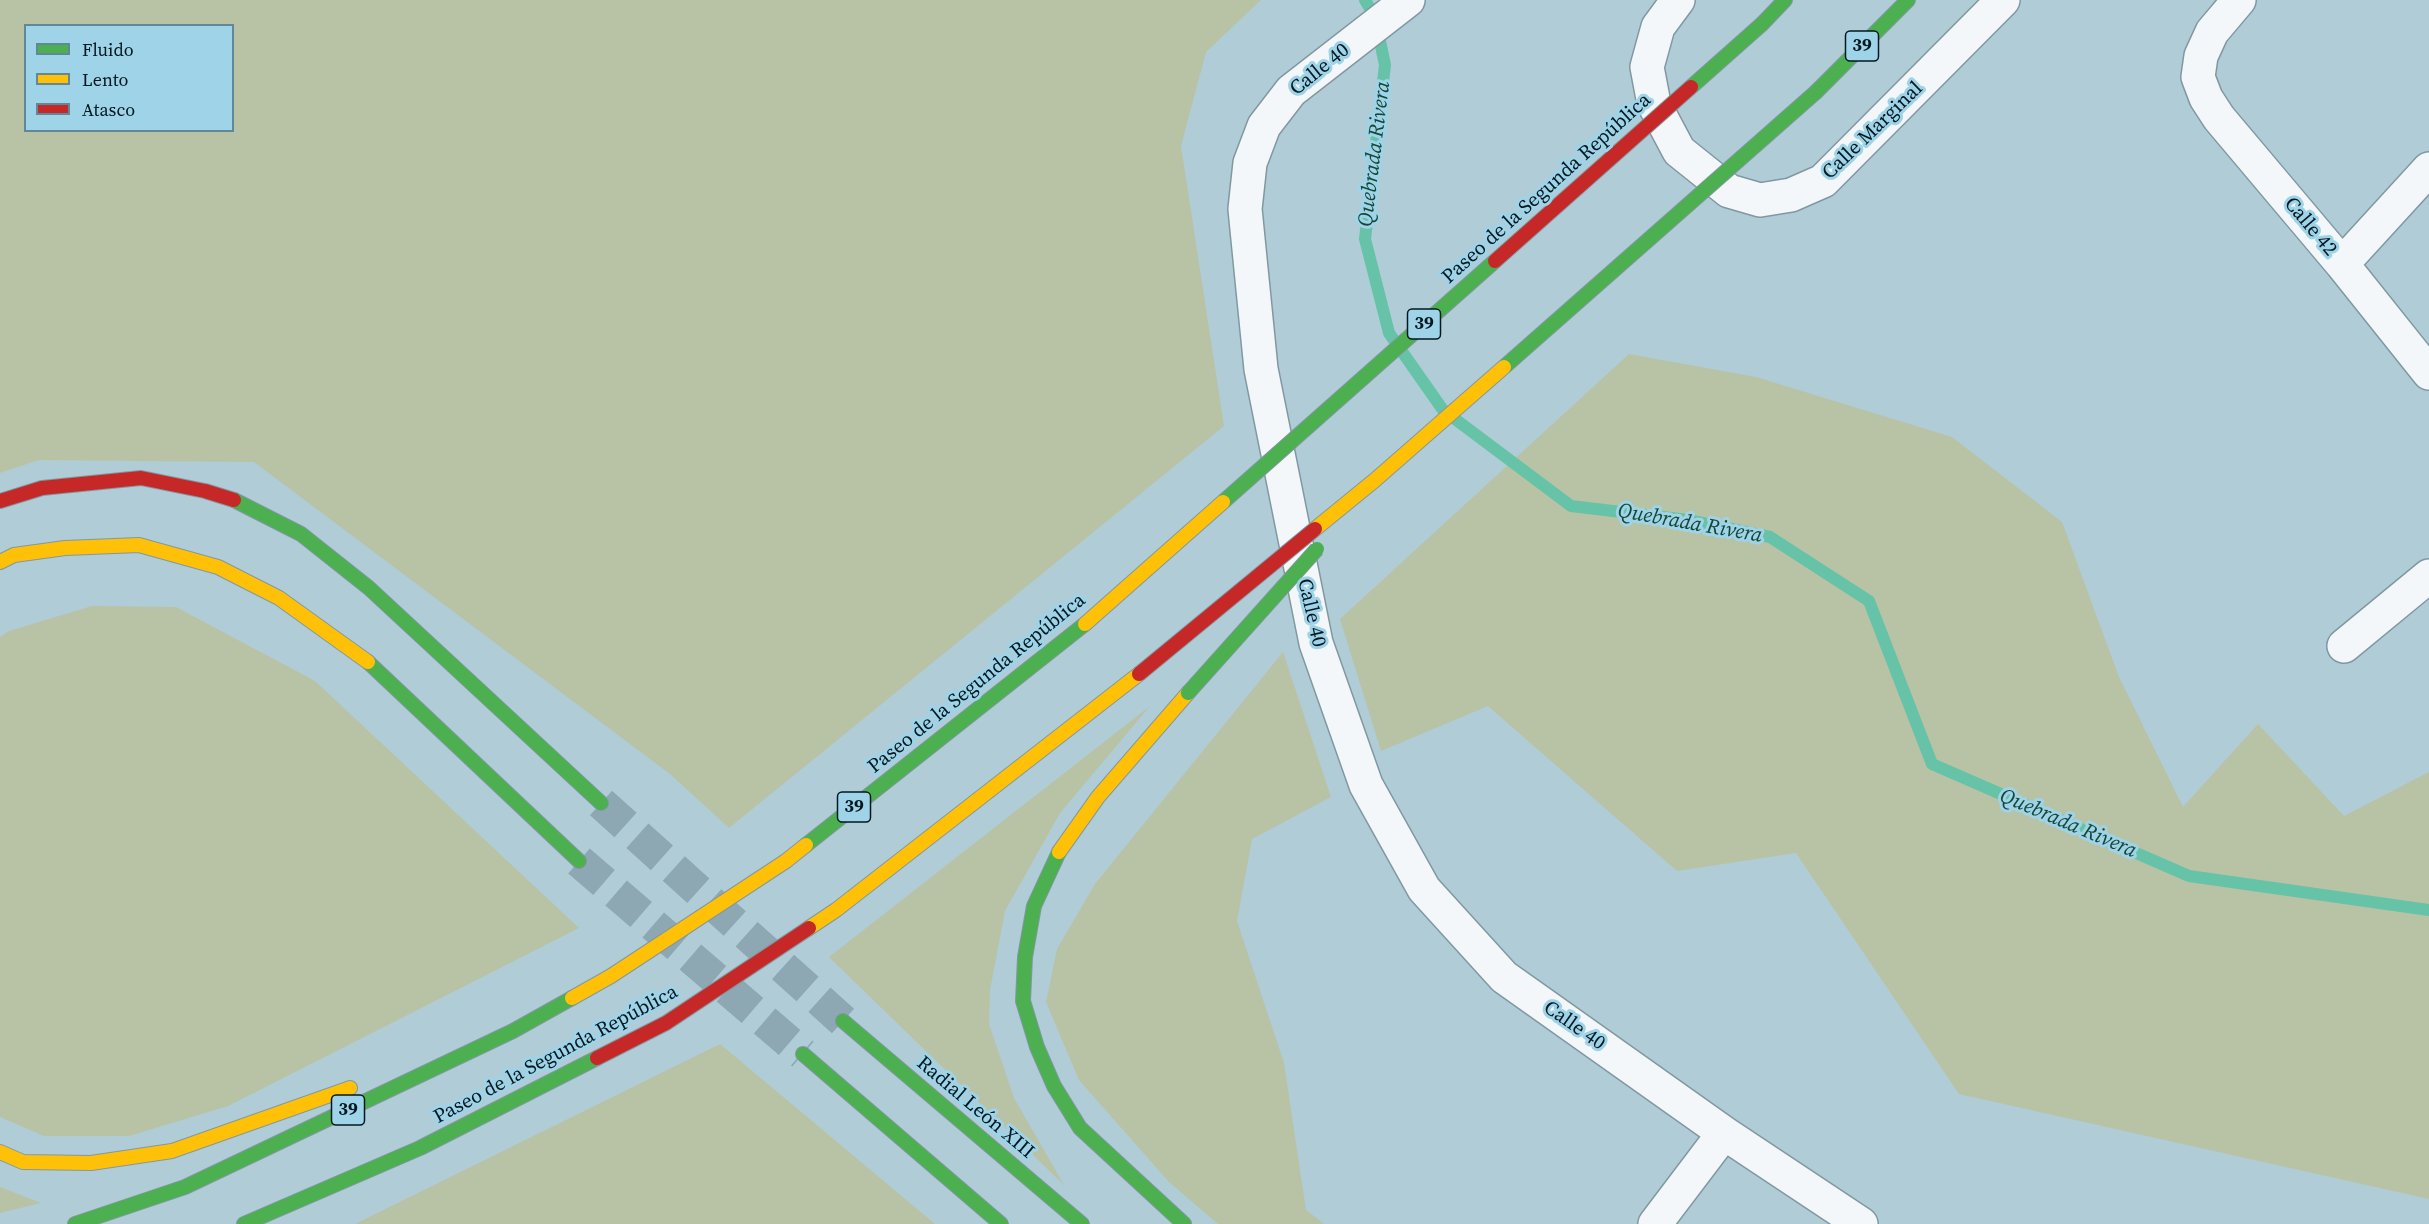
<!DOCTYPE html>
<html>
<head>
<meta charset="utf-8">
<style>
  body { margin:0 }
  #map { position:relative; width:2429px; height:1224px; overflow:hidden; background:#afccd7; font-family:"Source Serif 4",serif }
  canvas { display:block }
  .legend { position:absolute; left:24px; top:24px; width:210px; height:108px; box-sizing:border-box; background:#9ed3e8; border:2px solid #608898; margin:0; padding:8px 10px; list-style:none; font-size:18px; color:#041820 }
  .legend li { display:flex; align-items:center; gap:12px; height:30px }
  .legend b { width:30px; border:2px solid #608898 }
</style>
</head>
<body>
<div id="map">
<canvas width="2429" height="1224"></canvas>
<ul class="legend">
<li><b style="height:8px;background:#4caf50"></b>Fluido</li>
<li><b style="height:8px;background:#ffc107"></b>Lento</li>
<li><b style="height:8px;background:#c62828"></b>Atasco</li>
</ul>
</div>
<script>
const g = document.querySelector('canvas').getContext('2d');
g.lineJoin = 'round';
function fill(path, color) { g.fillStyle = color; g.fill(path, 'evenodd'); }
const poly = rows => new Path2D(rows.map(r => 'M' + r).join(''));
function trace(path, color, width, dash) { g.strokeStyle = color; g.lineWidth = width; g.lineCap = dash ? 'butt' : 'round'; g.setLineDash(dash || []); g.stroke(path); }
function drawText(font, color, halo, rows, align = 'center') {
  g.font = font + ' "Source Serif 4",serif'; g.lineWidth = 6; g.setLineDash([]); g.textBaseline = 'middle'; g.strokeStyle = halo; g.fillStyle = color; for (const [text, x, y, turn = 0] of rows) {
    g.save(); g.translate(x, y); g.rotate((+turn || 0) * Math.PI / 180); g.textAlign = isNaN(turn) ? turn : align; if (halo) g.strokeText(text, 0, 0); g.fillText(text, 0, 0); g.restore();
  }
}
const green = poly([
  [0,0,1261,0,1206,52,1181,146,1224,426,729,828,670,774,254,462,39,460,0,473],
  [26,26,232,26,232,130,26,130],
  [1629,354,1756,377,1952,437,2062,522,2119,677,2183,807,2258,724,2344,816,2429,772,2429,1199,1959,1094,1796,853,1677,871,1488,706,1381,751,1340,619],
  [92,606,176,607,315,681,579,928,228,1106,129,1136,44,1136,0,1117,0,637,9,631],
  [1283,652,1331,797,1252,839,1237,921,1284,1063,1306,1210,1324,1224,1218,1224,1169,1182,1079,1080,1046,1002,1057,949,1095,884],
  [1150,706,1060,813,1005,911,990,990,989,1024,1014,1098,1064,1185,829,957],
  [720,1044,935,1224,355,1224],
  [0,1187,41,1203,0,1213]
]);
const stream = poly([
  [1365,0,1375,17,1385,65,1365,239,1389,333,1443,410,1571,506,1688,520,1770,537,1869,601,1932,764,2189,876,2429,910]
]);
const highwayTunnel = poly([
  [601,803,843,1021],
  [579,861,803,1054]
]);
const street = poly([
  [1408,0,1291,91,1264,126,1250,163,1245,209,1261,369,1316,643,1366,785,1424,889,1504,977,1724,1133,1861,1224],
  [1678,0,1658,27,1647,67,1654,104,1679,151,1729,191,1760,200,1791,195,1823,181,2003,0],
  [2239,0,2212,32,2201,56,2198,77,2206,98,2219,118,2342,264,2429,373],
  [2342,264,2429,169],
  [2344,646,2429,576],
  [1655,1224,1724,1133]
]);
const fast = poly([
  [1762,24,1785,0],
  [1816,92,1908,0],
  [234,500,301,534,369,588,601,803],
  [368,662,579,861],
  [806,845,1085,624],
  [1059,852,1034,906,1025,957,1023,1001,1037,1047,1054,1086,1080,1128,1184,1224],
  [843,1021,1082,1224],
  [803,1054,1001,1224],
  [75,1224,185,1187,513,1031,572,998],
  [244,1224,420,1148,597,1058]
]);
const slow = poly([
  [0,562,14,555,65,548,139,545,218,567,279,598,368,662],
  [1059,852,1098,797,1188,693],
  [809,928,836,910,1139,674],
  [572,998,611,976,786,861,806,845],
  [0,1152,23,1162,91,1163,172,1151,350,1088]
]);
const jam = poly([
  [0,501,42,488,141,478,205,491,234,500],
  [597,1058,666,1023,809,928]
]);
const fastBridge = poly([
  [1691,87,1762,24],
  [1504,367,1816,92],
  [1223,502,1495,261],
  [1188,693,1317,549]
]);
const slowBridge = poly([
  [1315,529,1375,480,1504,367],
  [1085,624,1223,502]
]);
const jamBridge = poly([
  [1495,261,1691,87],
  [1139,674,1315,529]
]);
const shields = [
  [1862,46,33],
  [1424,324,33],
  [854,807,33],
  [348,1110,33]
];
const shieldNames = [
  ["39",1862,46],
  ["39",1424,324],
  ["39",854,807],
  ["39",348,1110]
];
const streetNames = [
  ["Calle 40",1320,70,-39],
  ["Calle Marginal",1873,131,-44],
  ["Paseo de la Segunda República",1547,189,-42],
  ["Calle 42",2310,227,50],
  ["Calle 40",1311,613,77],
  ["Paseo de la Segunda República",977,684,-39],
  ["Calle 40",1574,1026,35],
  ["Paseo de la Segunda República",556,1055,-28],
  ["Radial León XIII",975,1108,40]
];
const waterNames = [
  ["Quebrada Rivera",1375,154,-83],
  ["Quebrada Rivera",1690,524,10],
  ["Quebrada Rivera",2068,824,23]
];
fill(green, '#b8c3a5');
trace(stream, '#67c3a7', 12);
trace(highwayTunnel, '#8da8b2', 33, [33, 16]);
trace(street, '#8198a1', 36);
trace(fast, '#8198a1', 16);
trace(slow, '#8198a1', 16);
trace(jam, '#8198a1', 16);
trace(street, '#f3f7f9', 33);
trace(fast, '#4caf50', 14);
trace(slow, '#ffc107', 14);
trace(jam, '#c62828', 14);
trace(fastBridge, '#8198a1', 16, []);
trace(slowBridge, '#8198a1', 16, []);
trace(jamBridge, '#8198a1', 16, []);
trace(fastBridge, '#4caf50', 14);
trace(slowBridge, '#ffc107', 14);
trace(jamBridge, '#c62828', 14);
for (const [x, y, w] of shields) { const box = new Path2D(); box.roundRect(x - w / 2, y - 15, w, 30, 4.5); g.fillStyle = '#9ed3e8'; g.fill(box); trace(box, '#041820', 1.5); }
drawText('bold 18px', '#041820', null, shieldNames);
drawText('20px', '#041820', '#9ed3e8', streetNames);
drawText('italic 21px', '#154634', '#9ed3e8', waterNames);
</script>
</body>
</html>
